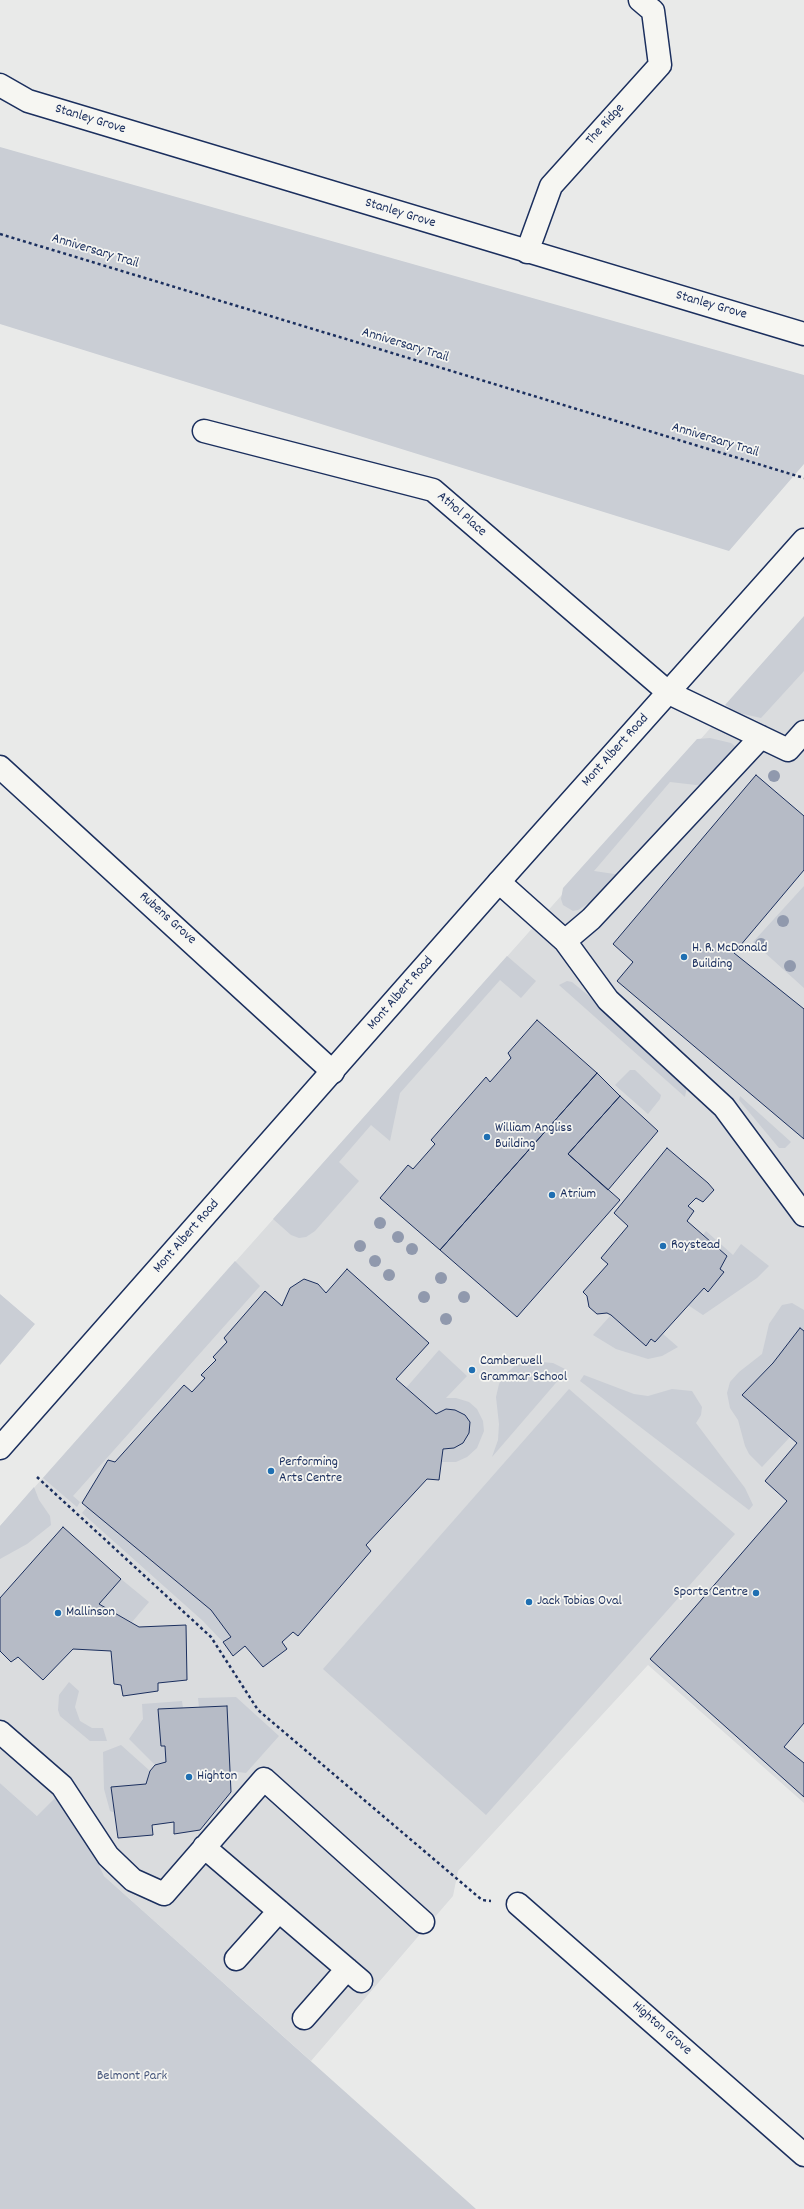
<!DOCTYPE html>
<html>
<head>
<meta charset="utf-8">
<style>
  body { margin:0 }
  canvas { display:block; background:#e9eae9 }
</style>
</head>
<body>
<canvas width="804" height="2209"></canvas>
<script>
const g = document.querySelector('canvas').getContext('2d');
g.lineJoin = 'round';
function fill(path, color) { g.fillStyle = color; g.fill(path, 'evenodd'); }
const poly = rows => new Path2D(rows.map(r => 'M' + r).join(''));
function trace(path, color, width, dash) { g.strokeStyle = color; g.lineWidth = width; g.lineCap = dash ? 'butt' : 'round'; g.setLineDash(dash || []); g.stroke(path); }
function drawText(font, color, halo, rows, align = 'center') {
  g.font = font + ' Dekko,sans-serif'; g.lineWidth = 3.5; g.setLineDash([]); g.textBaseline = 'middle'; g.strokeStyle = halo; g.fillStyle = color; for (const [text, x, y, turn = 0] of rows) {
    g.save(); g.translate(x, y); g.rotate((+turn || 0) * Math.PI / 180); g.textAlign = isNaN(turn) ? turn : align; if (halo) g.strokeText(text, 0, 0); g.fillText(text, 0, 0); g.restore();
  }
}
const built = poly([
  [804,623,804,1803,648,1665,458,1871,453,1896,311,2061,0,1783,0,1526]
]);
const green = poly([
  [0,147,804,375,804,464,729,551,0,324],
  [804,616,804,671,761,718,739,713,725,705],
  [710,738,731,743,736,747,706,784,696,785,670,782,594,871,621,875,595,899,578,910,573,911,563,905,561,899,563,888,697,739],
  [804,886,804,988,753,942],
  [507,956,536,981,521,998,500,980,400,1093,390,1141,371,1125,339,1162,359,1181,315,1231,306,1237,299,1238,291,1235,273,1219],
  [567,981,572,982,601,1006,687,1086,685,1097,559,985],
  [630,1070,635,1070,661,1095,660,1099,648,1114,615,1085],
  [740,1096,791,1142,785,1148,779,1148,739,1100],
  [706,1231,733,1255,741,1244,769,1266,757,1278,703,1315,688,1305,723,1265,721,1263,727,1256,703,1235],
  [235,1261,260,1286,73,1496,80,1502,77,1507,43,1478],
  [0,1294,35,1324,0,1365],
  [792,1303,804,1310,804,1331,800,1328,773,1363,742,1395,790,1437,762,1467,749,1454,745,1446,738,1420,730,1408,727,1393,730,1382,739,1372,762,1354,769,1324,782,1305],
  [611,1315,646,1346,651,1339,655,1342,663,1334,678,1347,662,1356,648,1359,616,1349,593,1335],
  [439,1350,467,1376,446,1398,456,1398,469,1402,477,1409,483,1421,484,1431,477,1448,467,1457,456,1462,442,1462,443,1449,454,1448,463,1443,469,1433,470,1422,465,1415,455,1410,446,1409,436,1414,406,1388],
  [530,1361,553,1363,567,1370,492,1457,498,1440,499,1424,496,1397,499,1384,505,1374,515,1366],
  [584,1375,634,1394,648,1396,672,1389,692,1391,702,1407,701,1415,696,1423,745,1488,753,1505,749,1510,580,1381],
  [569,1389,735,1534,486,1815,323,1669],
  [34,1487,39,1500,50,1516,51,1525,27,1544,0,1559,0,1526],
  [87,1507,211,1610,231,1637,223,1642,203,1621,82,1513],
  [121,1579,149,1602,132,1622,99,1604],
  [69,1682,79,1691,75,1707,80,1721,92,1728,103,1728,107,1741,90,1741,60,1716,58,1710,59,1695],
  [236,1697,279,1736,246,1773,230,1771,227,1706,199,1707,198,1698],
  [182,1701,183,1708,158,1710,161,1745,165,1746,166,1762,155,1765,129,1739,143,1719,142,1704],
  [121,1745,150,1771,146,1784,111,1787,115,1813,110,1811,104,1789,103,1752],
  [0,1783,37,1816,57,1796,81,1829,104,1876,476,2209,0,2209]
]);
const building = poly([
  [756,775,804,816,804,870,734,953,804,1009,804,1139,617,981,633,962,613,944,756,775],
  [537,1020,597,1073,440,1250,380,1198,408,1165,413,1169,435,1144,431,1140,486,1077,490,1082,511,1058,508,1053,537,1020],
  [597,1073,620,1096,568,1154,620,1200,517,1317,440,1250,597,1073],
  [620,1096,658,1131,608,1190,568,1154,620,1096],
  [667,1148,708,1183,714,1190,703,1202,696,1198,688,1206,694,1211,687,1221,727,1256,720,1269,724,1272,708,1292,704,1288,655,1342,651,1339,646,1346,611,1315,607,1313,597,1314,589,1307,587,1296,583,1292,608,1264,601,1258,628,1226,614,1213,667,1148],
  [347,1269,429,1343,396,1379,436,1414,446,1409,455,1410,465,1415,470,1422,469,1433,463,1443,454,1448,443,1449,439,1480,427,1479,366,1545,371,1551,298,1636,293,1632,282,1642,287,1649,263,1667,245,1646,233,1656,223,1642,231,1637,211,1610,82,1503,108,1460,115,1462,184,1385,192,1392,205,1378,201,1375,216,1360,213,1357,227,1342,224,1338,265,1291,282,1306,290,1288,304,1279,318,1284,326,1293,347,1269],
  [800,1328,804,1331,804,1723,784,1747,804,1763,804,1797,650,1659,787,1501,765,1481,797,1443,742,1395,773,1363,800,1328],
  [63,1527,121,1579,99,1604,139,1627,186,1625,187,1680,158,1683,158,1691,123,1696,121,1685,114,1684,111,1651,73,1649,43,1680,18,1657,11,1662,0,1651,0,1598,63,1527],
  [227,1706,231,1792,200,1830,174,1834,174,1822,152,1825,153,1835,118,1838,111,1787,146,1784,150,1771,155,1765,166,1762,165,1746,161,1746,158,1709,227,1706]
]);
const path = poly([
  [0,234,804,478],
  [37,1477,211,1637,258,1710,482,1900,491,1901]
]);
const minor = poly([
  [0,85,28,101,804,334],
  [527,252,551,186,660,65,653,11,640,0],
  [204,431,433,490,669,693,788,750,804,732],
  [0,767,333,1072],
  [499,882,565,941,608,1000,724,1107,804,1215],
  [565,941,591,919,761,737],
  [0,1732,62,1786,108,1856,133,1880,164,1894,264,1779,423,1922],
  [204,1847,361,1981],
  [518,1904,804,2155],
  [236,1959,279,1911],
  [304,2018,347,1969]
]);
const major = poly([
  [0,1448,499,882,804,540]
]);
const trees = [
  [774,776],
  [783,921],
  [761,944],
  [790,966],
  [380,1223],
  [398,1237],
  [360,1246],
  [412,1249],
  [375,1261],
  [389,1275],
  [441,1278],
  [424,1297],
  [464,1297],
  [446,1319]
];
const markers = [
  [684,957,4,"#1f6fb2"],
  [487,1137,4,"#1f6fb2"],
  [552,1195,4,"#1f6fb2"],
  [663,1246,4,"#1f6fb2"],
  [472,1370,4,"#1f6fb2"],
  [271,1471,4,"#1f6fb2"],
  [756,1593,4,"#1f6fb2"],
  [529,1602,4,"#1f6fb2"],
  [58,1613,4,"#1f6fb2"],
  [189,1777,4,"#1f6fb2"]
];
const streetNames = [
  ["Stanley Grove",90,120,17],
  ["The Ridge",606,125,-48],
  ["Stanley Grove",400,214,17],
  ["Anniversary Trail",95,252,17],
  ["Stanley Grove",711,306,16],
  ["Anniversary Trail",405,346,17],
  ["Anniversary Trail",715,441,17],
  ["Athol Place",461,515,41],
  ["Mont Albert Road",616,751,-48],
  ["Rubens Grove",167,919,42],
  ["Mont Albert Road",401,994,-49],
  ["Mont Albert Road",187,1237,-49],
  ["Highton Grove",661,2029,41]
];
const poiNames = [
  ["H. R. McDonald",692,949],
  ["Building",692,965],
  ["William Angliss",495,1129],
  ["Building",495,1145],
  ["Atrium",560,1195],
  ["Roystead",671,1246],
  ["Camberwell",480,1362],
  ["Grammar School",480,1378],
  ["Performing",279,1463],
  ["Arts Centre",279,1479],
  ["Sports Centre",748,1593,"right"],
  ["Jack Tobias Oval",537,1602],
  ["Mallinson",66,1613],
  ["Highton",197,1777]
];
const parkNames = [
  ["Belmont Park",132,2077]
];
fill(built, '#dadcde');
fill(green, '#caced5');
fill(building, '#b6bbc6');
trace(building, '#1b2f5e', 1);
trace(minor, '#1b2f5e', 25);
trace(major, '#1b2f5e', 25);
trace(path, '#1b2f5e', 2.5, [3, 3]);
trace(minor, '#f6f6f2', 22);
trace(major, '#f6f6f2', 22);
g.fillStyle = '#9099ad';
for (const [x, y] of trees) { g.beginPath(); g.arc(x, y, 6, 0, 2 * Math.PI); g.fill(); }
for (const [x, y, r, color] of markers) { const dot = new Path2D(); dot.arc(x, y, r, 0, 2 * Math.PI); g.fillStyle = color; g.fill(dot); trace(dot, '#f6f6f2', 1.5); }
drawText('14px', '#1b2f5e', '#f6f6f2', streetNames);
drawText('14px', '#1b2f5e', '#f6f6f2', poiNames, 'left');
drawText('14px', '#47577c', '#f6f6f2', parkNames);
</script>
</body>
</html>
